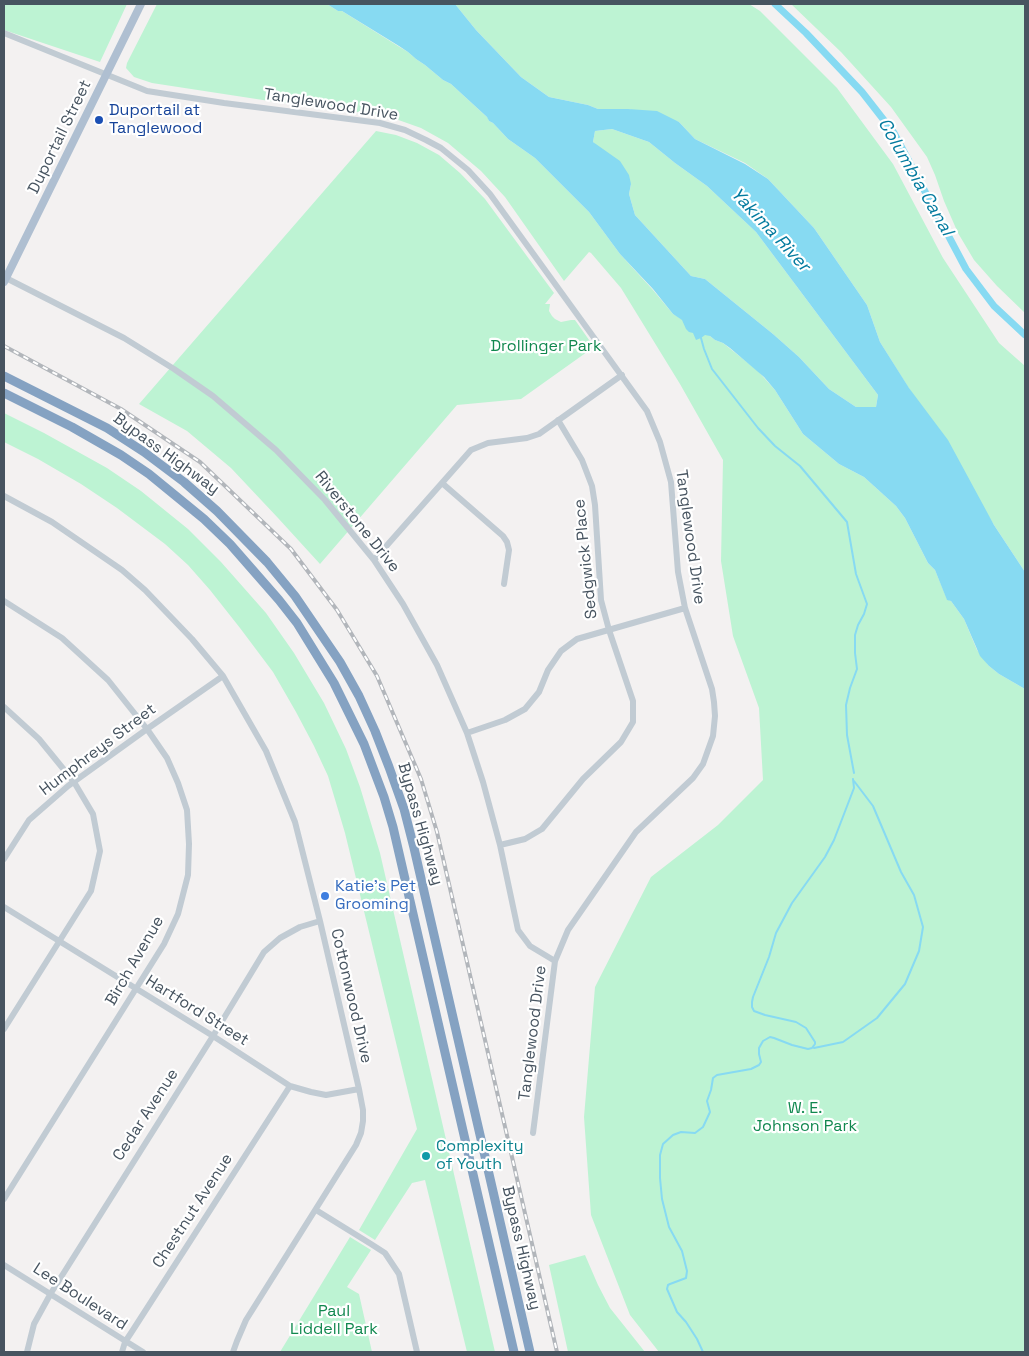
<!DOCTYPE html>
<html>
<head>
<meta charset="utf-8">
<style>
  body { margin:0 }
  #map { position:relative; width:1029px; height:1356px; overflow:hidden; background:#f3f1f1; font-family:"Space Grotesk",sans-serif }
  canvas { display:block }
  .frame { position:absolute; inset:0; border:5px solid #475460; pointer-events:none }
</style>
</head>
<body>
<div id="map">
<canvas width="1029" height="1356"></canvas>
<div class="frame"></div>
</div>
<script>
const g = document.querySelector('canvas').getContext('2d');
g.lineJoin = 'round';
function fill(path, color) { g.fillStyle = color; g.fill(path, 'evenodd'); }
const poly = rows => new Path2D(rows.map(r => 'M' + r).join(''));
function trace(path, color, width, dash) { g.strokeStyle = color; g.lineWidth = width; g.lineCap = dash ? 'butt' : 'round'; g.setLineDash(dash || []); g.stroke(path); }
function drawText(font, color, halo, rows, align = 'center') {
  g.font = font + ' "Space Grotesk",sans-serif'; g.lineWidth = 4.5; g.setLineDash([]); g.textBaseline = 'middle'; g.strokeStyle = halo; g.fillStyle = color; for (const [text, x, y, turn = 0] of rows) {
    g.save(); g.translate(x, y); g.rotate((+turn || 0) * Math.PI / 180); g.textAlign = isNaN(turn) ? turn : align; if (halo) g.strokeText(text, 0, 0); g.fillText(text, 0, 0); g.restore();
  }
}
const green = poly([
  [4,4,127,4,100,62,4,30],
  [157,4,327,4,338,11,342,11,398,46,408,52,416,59,425,65,443,80,451,84,488,118,489,121,493,123,508,139,535,158,589,212,620,254,653,290,673,314,710,336,715,340,723,343,758,371,775,390,803,434,839,464,864,477,896,506,905,518,928,563,935,570,947,599,951,601,964,619,977,650,989,666,999,674,1025,689,1025,1352,659,1352,630,1315,591,1215,584,1117,595,987,651,877,718,825,763,780,759,708,733,636,721,561,723,460,680,384,621,288,591,253,589,252,564,281,505,197,481,171,448,143,421,128,390,117,365,113,276,102,152,83,134,77,126,68,127,63],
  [455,4,749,4,760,11,837,88,893,164,943,258,999,343,1025,366,1025,572,994,525,880,342,867,305,814,228,768,179,745,163,695,139,679,122,628,109,598,109,588,105,549,97,521,77,476,30],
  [791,4,1025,4,1025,313,997,286,974,260,958,233,944,201,935,175,927,157,891,107,841,52],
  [612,129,649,142,675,163,707,186,756,232,878,395,876,407,856,407,829,389,799,357,773,334,705,279,691,276,635,215,629,194,631,184,593,142,595,131],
  [376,131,396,135,417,143,439,155,460,173,485,199,554,293,545,304,550,304,549,311,552,316,555,319,561,322,571,320,575,320,594,347,521,399,457,405,320,564,278,518,231,468,187,431,139,404],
  [4,413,44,433,107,468,141,491,188,529,221,562,266,613,294,653,324,703,346,749,360,787,380,853,495,1352,467,1352,425,1180,412,1183,375,1240,359,1230,417,1129,345,833,328,776,314,746,296,712,273,672,240,628,210,590,188,565,165,544,117,508,81,484,38,459,4,442],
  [350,1237,371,1250,347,1287,359,1294,372,1352,280,1352],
  [585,1255,598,1285,610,1308,645,1352,568,1352,549,1265]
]);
const water = poly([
  [327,4,455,4,476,30,521,77,549,97,588,105,598,109,628,109,657,111,679,122,695,139,745,164,768,179,814,228,867,305,880,342,909,388,948,440,994,525,1025,572,1025,689,999,674,989,666,980,656,964,619,951,601,947,600,935,570,928,563,905,518,896,506,864,477,839,464,803,434,775,390,764,377,730,348,723,343,715,340,710,336,705,335,701,338,696,340,693,333,689,332,686,329,682,320,673,314,653,289,620,254,589,212,535,158,508,139,493,123,489,121,487,117,451,84,443,80,425,65,416,59,408,52,399,46,342,11,338,11],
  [612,129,649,142,675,163,707,186,756,232,878,395,876,407,856,407,829,389,799,357,773,334,705,279,691,276,635,215,629,194,631,184,629,175,620,161,593,142,595,131]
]);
const stream = poly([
  [701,338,704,349,712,369,758,428,775,446,800,466,847,522,856,574,867,604,864,614,858,625,855,635,855,653,857,669,850,688,846,705,847,735,854,773],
  [814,1048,843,1042,877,1018,905,984,919,951,923,927,914,895,901,872,873,806,854,781],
  [703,1352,697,1339,686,1322,677,1312,667,1289,668,1285,670,1284,686,1278,687,1271,682,1251,669,1227,662,1199,660,1178,660,1155,663,1144,673,1135,681,1132,695,1133,703,1127,710,1112,707,1101,711,1090,713,1078,717,1075,751,1069,759,1065,761,1062,759,1054,759,1048,763,1041,770,1037,774,1038,792,1045,808,1049,812,1048,815,1044,815,1042,806,1028,796,1022,765,1015,754,1011,752,1007,752,1002,753,997,769,957,776,933,792,903,825,857,834,840,854,788,853,779]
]);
const canal = poly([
  [775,4,806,33,862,92,894,133,966,269,994,306,1025,335]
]);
const minor = poly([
  [4,33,147,91,224,103,380,123,405,130,426,140,441,148,468,170,490,194,647,411,660,442,671,482,678,572,685,608,712,689,714,702,715,716,713,736,703,764,693,778,636,832,568,930,555,961,533,1133],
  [6,278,124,338,174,369,213,396,276,450,325,500,374,560,403,604,437,665,467,733,483,782,500,845,518,930,530,946,555,961],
  [442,483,503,536,507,542,509,550,504,584],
  [4,496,52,522,122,570,145,590,192,639,223,676,266,751,295,822,320,921,359,1089,363,1110,363,1121,361,1133,356,1145,246,1320,237,1341,233,1352],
  [374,560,471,450,488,443,527,438,539,434,622,375],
  [4,601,62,638,108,680,147,729,167,758,178,783,187,810,189,844,188,875,178,914,164,944,4,1199],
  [4,707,39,739,74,782,93,814,100,851,91,891,4,1029],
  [467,733,505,720,525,709,539,692,548,670,561,651,577,639,685,608],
  [500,845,525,839,542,829,583,779,621,742,633,722,633,701,609,630,601,600,595,505,592,486,582,460,558,420],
  [4,859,29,820,68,786,147,729,223,676],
  [4,907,213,1036,290,1086,311,1092,326,1095,359,1089],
  [316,1210,371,1244,385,1253,399,1274,417,1352],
  [4,1265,143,1352],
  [27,1352,34,1324,51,1293,213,1036,264,952,280,938,300,927,320,921],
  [122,1352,125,1342,131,1333,290,1086]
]);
const major = poly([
  [4,282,141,4]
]);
const highway = poly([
  [4,376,107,428,144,452,184,482,217,511,267,562,295,596,340,662,359,696,375,731,389,767,404,809,414,848,530,1352],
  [4,393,72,427,121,455,149,474,204,519,230,544,279,600,297,623,334,683,364,744,384,797,393,827,514,1352]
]);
const rail = poly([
  [4,346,121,409,200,462,291,549,337,610,377,676,421,779,437,832,557,1352]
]);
const markers = [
  [99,120,5,"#1a4fb4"],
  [325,896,5,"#3f7fe0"],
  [426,1156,5,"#0f9aa8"]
];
const streetNames = [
  ["Tanglewood Drive",331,105,9],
  ["Duportail Street",60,137,-64],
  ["Bypass Highway",166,454,36],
  ["Riverstone Drive",357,522,51],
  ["Tanglewood Drive",690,537,82],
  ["Sedgwick Place",586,559,-96],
  ["Humphreys Street",98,750,-37],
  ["Bypass Highway",420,824,74],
  ["Birch Avenue",135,961,-60],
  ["Cottonwood Drive",351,996,77],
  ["Hartford Street",197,1011,32],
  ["Tanglewood Drive",533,1033,-83],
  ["Cedar Avenue",146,1115,-57],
  ["Chestnut Avenue",193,1211,-57],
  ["Bypass Highway",521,1248,77],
  ["Lee Boulevard",80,1297,33]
];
const transitNames = [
  ["Duportail at",109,111],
  ["Tanglewood",109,129]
];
const parkNames = [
  ["Drollinger Park",546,347],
  ["W. E.",805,1109],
  ["Johnson Park",805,1127],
  ["Paul",334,1312],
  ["Liddell Park",334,1330]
];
const shopNames = [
  ["Katie's Pet",335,887],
  ["Grooming",335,905]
];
const cultureNames = [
  ["Complexity",436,1147],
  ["of Youth",436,1165]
];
const waterNames = [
  ["Columbia Canal",915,177,60],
  ["Yakima River",770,230,47]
];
fill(green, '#bdf3d3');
fill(water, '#87daf2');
trace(stream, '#87daf2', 2);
trace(canal, '#87daf2', 7);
trace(minor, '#c1cbd3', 6);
trace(major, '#afbfd1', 8);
trace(highway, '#85a2c2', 9);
trace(rail, '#b2b6bb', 4);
trace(rail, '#fff', 2, [5.5]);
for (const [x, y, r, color] of markers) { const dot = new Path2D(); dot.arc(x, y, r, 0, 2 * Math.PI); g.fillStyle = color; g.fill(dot); trace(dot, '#fff', 2); }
drawText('16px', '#475460', '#fff', streetNames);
drawText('16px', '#164399', '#fff', transitNames, 'left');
drawText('16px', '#11884f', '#fff', parkNames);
drawText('16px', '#366cbe', '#fff', shopNames, 'left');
drawText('16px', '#0d838f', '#fff', cultureNames, 'left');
drawText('italic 18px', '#047b9f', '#fff', waterNames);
</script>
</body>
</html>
